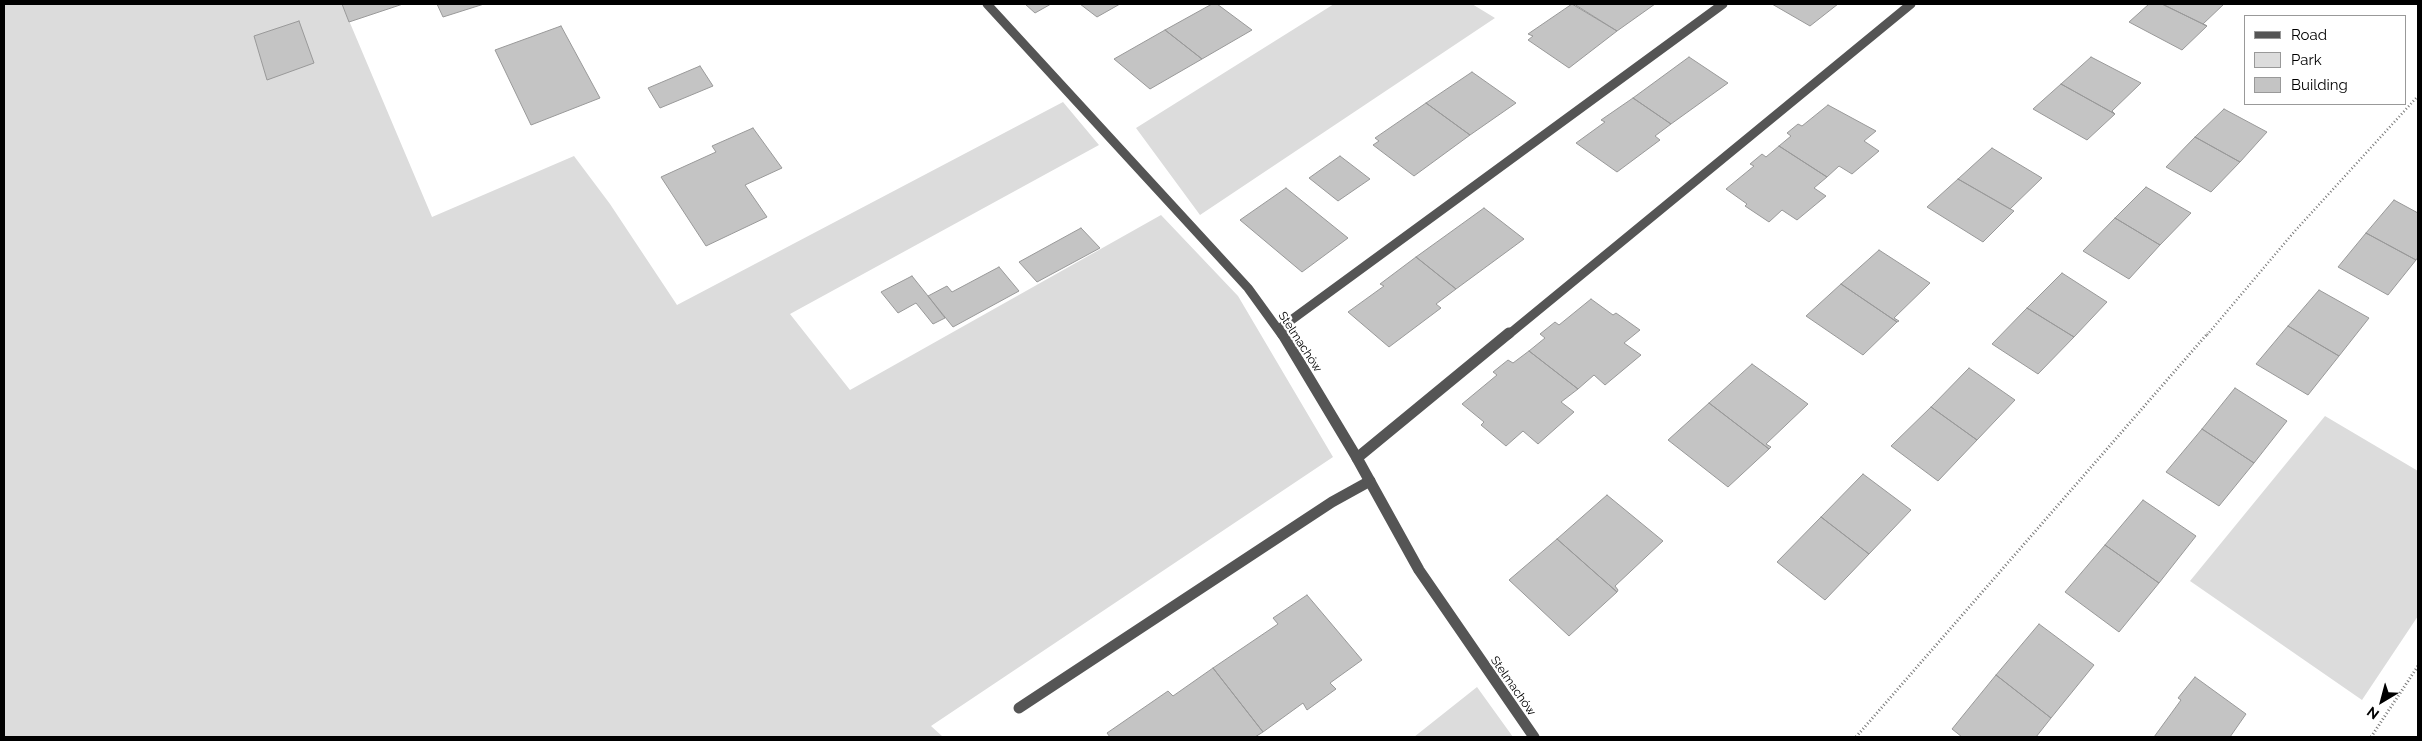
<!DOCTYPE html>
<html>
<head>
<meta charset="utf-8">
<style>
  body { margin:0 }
  #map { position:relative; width:2422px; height:741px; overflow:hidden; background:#fff; font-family:Raleway,sans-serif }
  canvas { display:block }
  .frame { position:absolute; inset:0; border:5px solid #000; pointer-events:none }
  .legend { position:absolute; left:2244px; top:15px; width:162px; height:90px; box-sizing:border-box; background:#fff; border:1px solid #999; margin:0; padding:6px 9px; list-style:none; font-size:15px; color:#000 }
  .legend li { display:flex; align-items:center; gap:10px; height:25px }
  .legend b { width:25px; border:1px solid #999 }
  .north { position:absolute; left:2357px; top:676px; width:50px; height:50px; -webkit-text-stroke:4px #fff; paint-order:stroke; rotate:217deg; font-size:14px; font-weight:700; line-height:20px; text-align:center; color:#000 }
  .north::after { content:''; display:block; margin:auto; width:18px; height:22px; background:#000; clip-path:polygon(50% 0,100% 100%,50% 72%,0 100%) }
</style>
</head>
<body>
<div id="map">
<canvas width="2422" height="741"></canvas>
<div class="frame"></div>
<ul class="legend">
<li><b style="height:6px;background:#555"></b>Road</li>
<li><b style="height:14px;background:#dcdcdc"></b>Park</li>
<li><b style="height:14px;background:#c4c4c4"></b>Building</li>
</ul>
<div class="north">N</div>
</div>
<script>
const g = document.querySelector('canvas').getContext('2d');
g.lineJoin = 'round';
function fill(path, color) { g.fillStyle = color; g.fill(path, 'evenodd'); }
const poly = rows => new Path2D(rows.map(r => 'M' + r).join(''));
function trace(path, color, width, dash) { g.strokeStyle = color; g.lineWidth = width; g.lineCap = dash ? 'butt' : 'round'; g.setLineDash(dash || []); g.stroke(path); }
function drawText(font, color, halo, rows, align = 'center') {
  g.font = font + ' Raleway,sans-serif'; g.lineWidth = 4.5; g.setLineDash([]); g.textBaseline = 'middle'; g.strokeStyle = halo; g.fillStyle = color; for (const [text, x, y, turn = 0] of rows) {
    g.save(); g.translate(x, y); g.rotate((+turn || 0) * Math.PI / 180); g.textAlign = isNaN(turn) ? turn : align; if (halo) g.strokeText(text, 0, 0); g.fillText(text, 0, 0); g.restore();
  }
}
const green = poly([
  [4,4,342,4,432,217,574,156,610,204,677,305,1063,102,1099,145,790,314,850,390,1161,215,1238,296,1333,457,931,726,943,737,4,737],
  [1334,4,1472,4,1495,18,1200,215,1136,128],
  [2325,416,2418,471,2418,616,2362,700,2190,581],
  [1477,687,1513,737,1414,737]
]);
const building = poly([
  [342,4,403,4,349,22,342,4],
  [437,4,484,4,443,17,437,4],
  [1025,4,1051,4,1035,13,1025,4],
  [1080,4,1120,4,1097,17,1080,4],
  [1212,4,1217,4,1252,30,1202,59,1165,30,1212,4],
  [1572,4,1617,31,1569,68,1528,40,1533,36,1528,34,1572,4],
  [1574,4,1655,4,1617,31,1574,4],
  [1772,4,1838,4,1810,26,1772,4],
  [2149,4,2162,4,2207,26,2182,50,2129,22,2149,4],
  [2162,4,2224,4,2203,24,2207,26,2162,4],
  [299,21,314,63,267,80,254,36,299,21],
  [561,26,600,98,531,125,495,50,561,26],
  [1165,30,1202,59,1150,89,1114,59,1165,30],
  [1689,57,1728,83,1671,124,1633,98,1689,57],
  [2091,57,2141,83,2112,111,2115,114,2061,84,2091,57],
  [700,66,713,86,660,108,648,88,700,66],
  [1472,72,1516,103,1470,135,1426,103,1472,72],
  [2061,84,2115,114,2087,140,2033,109,2061,84],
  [1633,98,1671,124,1655,136,1660,140,1617,172,1576,143,1605,122,1601,120,1633,98],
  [1426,103,1470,135,1414,176,1373,145,1379,141,1375,138,1426,103],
  [1828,105,1876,131,1864,141,1879,151,1852,174,1839,166,1827,177,1779,146,1791,136,1787,133,1798,124,1802,126,1828,105],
  [2224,109,2267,132,2240,162,2195,137,2224,109],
  [753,128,782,168,745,185,767,217,706,246,661,177,716,152,712,146,753,128],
  [2195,137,2240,162,2211,192,2166,167,2195,137],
  [1779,146,1827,177,1814,188,1826,196,1797,220,1782,210,1769,222,1745,206,1747,204,1726,189,1754,166,1750,164,1762,154,1766,157,1779,146],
  [1992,148,2042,178,2010,209,1958,179,1992,148],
  [1340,156,1370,179,1338,201,1309,178,1340,156],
  [1958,179,2014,211,1983,242,1927,207,1958,179],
  [2146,187,2191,213,2160,245,2115,218,2146,187],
  [1286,188,1348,238,1302,272,1240,220,1286,188],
  [2394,200,2418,213,2418,257,2416,260,2366,233,2394,200],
  [1484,208,1524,239,1456,289,1416,257,1484,208],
  [2115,218,2160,245,2129,279,2083,251,2115,218],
  [1081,228,1100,248,1037,282,1019,262,1081,228],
  [2366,233,2416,260,2388,295,2338,267,2366,233],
  [1879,250,1930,283,1894,318,1899,321,1897,322,1841,284,1879,250],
  [1416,257,1456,289,1436,304,1441,308,1389,347,1348,312,1384,286,1380,284,1416,257],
  [999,267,1019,291,953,327,928,296,947,286,952,292,999,267],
  [2062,273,2107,302,2074,337,2027,308,2062,273],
  [912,276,928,296,945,318,933,324,916,303,898,313,881,292,912,276],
  [1841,284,1897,322,1863,355,1806,316,1841,284],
  [2319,290,2369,318,2339,356,2288,326,2319,290],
  [1591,299,1613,315,1616,313,1640,330,1624,343,1641,355,1605,385,1594,375,1578,389,1529,351,1545,338,1540,334,1555,322,1559,325,1591,299],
  [2027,308,2074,337,2038,374,1992,344,2027,308],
  [2288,326,2339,356,2308,395,2256,364,2288,326],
  [1529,351,1578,389,1561,402,1574,412,1538,444,1523,431,1506,446,1481,425,1484,422,1462,404,1497,375,1493,372,1508,360,1513,363,1529,351],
  [1752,364,1808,404,1766,444,1771,447,1769,449,1709,403,1752,364],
  [1969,368,2015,400,1977,440,1931,407,1969,368],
  [2235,388,2287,421,2254,463,2202,429,2235,388],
  [1709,403,1769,449,1728,487,1668,440,1709,403],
  [1931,407,1977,440,1938,481,1891,446,1931,407],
  [2202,429,2254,463,2219,506,2166,472,2202,429],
  [1863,474,1911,510,1869,554,1821,517,1863,474],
  [1607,495,1663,541,1615,586,1618,590,1617,592,1557,539,1607,495],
  [2143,500,2196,536,2159,583,2105,545,2143,500],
  [1821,517,1869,554,1825,600,1777,562,1821,517],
  [1557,539,1617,592,1569,636,1509,580,1557,539],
  [2105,545,2159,583,2119,632,2065,592,2105,545],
  [1307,595,1362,660,1330,683,1336,689,1307,710,1303,703,1263,732,1213,668,1278,624,1273,618,1307,595],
  [2039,624,2094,665,2051,718,1996,675,2039,624],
  [1213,668,1263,732,1255,737,1110,737,1107,733,1168,691,1173,696,1213,668],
  [1996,675,2051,718,2036,737,1962,737,1952,729,1996,675],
  [2195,677,2246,714,2230,737,2154,737,2181,700,2178,698,2195,677]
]);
const pathFar1 = poly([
  [2207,335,2294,232,2418,96]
]);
const path = poly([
  [1856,737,2208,333],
  [2371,737,2418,666]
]);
const serviceFar1 = poly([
  [1279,329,1723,4],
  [1508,335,1911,4]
]);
const service = poly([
  [1357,458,1509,333],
  [1019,708,1332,502,1370,481]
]);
const minorFar1 = poly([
  [987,4,1248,288,1282,335]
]);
const minor = poly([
  [1282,333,1357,458,1419,570,1534,737]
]);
const streetNames = [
  ["Stelmachów",1300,342,57],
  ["Stelmachów",1513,686,55]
];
fill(green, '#dcdcdc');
fill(building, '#c4c4c4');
trace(building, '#999', 1);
trace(pathFar1, '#777', 2.5, [1, 2.5]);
trace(path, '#777', 3, [1, 2.5]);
trace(serviceFar1, '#555', 9);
trace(service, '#555', 11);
trace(minorFar1, '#555', 9);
trace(minor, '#555', 11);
drawText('12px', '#000', '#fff', streetNames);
</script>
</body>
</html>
